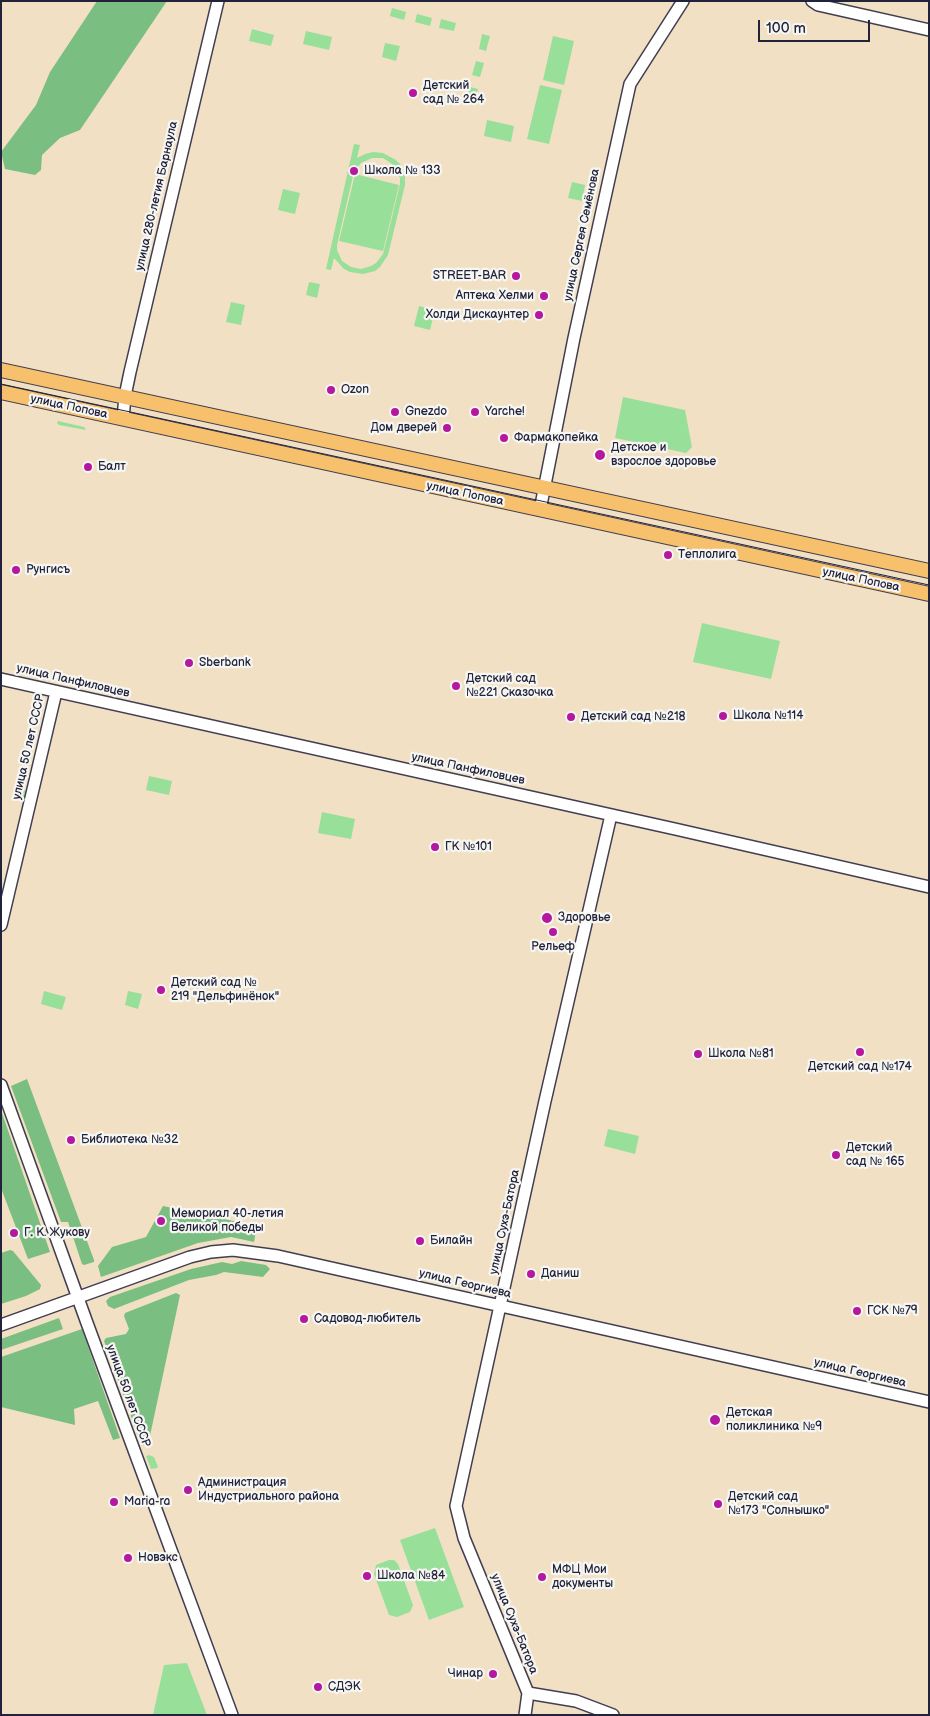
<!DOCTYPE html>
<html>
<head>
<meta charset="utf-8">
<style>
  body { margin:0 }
  #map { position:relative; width:930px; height:1716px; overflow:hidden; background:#f2e0c4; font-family:"Balsamiq Sans",sans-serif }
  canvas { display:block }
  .frame { position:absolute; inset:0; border:2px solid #22223b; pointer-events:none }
  .scale { position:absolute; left:758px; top:20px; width:112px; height:22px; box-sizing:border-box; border:2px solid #22223b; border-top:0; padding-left:6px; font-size:15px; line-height:18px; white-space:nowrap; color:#22223b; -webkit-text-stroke:4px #f6f6f2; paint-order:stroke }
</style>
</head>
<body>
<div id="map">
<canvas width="930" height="1716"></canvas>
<div class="frame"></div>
<div class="scale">100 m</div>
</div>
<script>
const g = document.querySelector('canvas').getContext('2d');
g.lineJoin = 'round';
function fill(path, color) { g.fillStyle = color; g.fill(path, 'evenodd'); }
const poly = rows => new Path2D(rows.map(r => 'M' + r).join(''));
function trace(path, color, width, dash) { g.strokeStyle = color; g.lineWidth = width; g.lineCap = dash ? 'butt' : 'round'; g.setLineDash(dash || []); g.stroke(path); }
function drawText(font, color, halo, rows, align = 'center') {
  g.font = font + ' "Balsamiq Sans",sans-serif'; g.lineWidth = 4.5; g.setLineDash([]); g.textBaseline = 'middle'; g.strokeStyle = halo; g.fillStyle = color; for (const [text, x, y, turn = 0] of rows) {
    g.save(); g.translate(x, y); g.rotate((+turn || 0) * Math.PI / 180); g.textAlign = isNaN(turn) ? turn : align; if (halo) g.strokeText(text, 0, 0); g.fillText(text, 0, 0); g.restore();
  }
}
const green = poly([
  [392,8,406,12,404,20,390,16],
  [417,14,432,18,430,26,415,22],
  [441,19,456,23,454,31,439,28],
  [252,29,274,35,271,46,249,41],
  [306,31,332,37,329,50,303,44],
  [482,34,490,36,486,51,479,49],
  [553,36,574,41,564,85,543,80],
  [385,43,400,46,396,61,382,57],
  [476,61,484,63,480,77,472,75],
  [540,85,562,90,549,144,527,139],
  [470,87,478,89,474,103,466,102],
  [487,120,514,126,511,142,484,136],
  [354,144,360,145,357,158,365,154,373,152,383,153,396,160,400,164,405,176,405,185,388,255,380,267,375,271,363,274,350,272,344,269,334,258,331,270,326,269],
  [372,158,383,158,392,164,400,178,400,184,383,254,376,263,371,266,361,269,351,267,342,261,337,250,337,245,354,172,361,163],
  [355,174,399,185,383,251,339,241],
  [572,182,585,185,582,201,568,198],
  [283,189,300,193,295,214,278,210],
  [309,282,320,284,317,298,306,295],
  [231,302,245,305,241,325,226,322],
  [419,306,435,310,430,330,414,326],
  [623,397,685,410,692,447,686,453,615,438],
  [58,421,84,427,86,430,59,425,57,423],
  [702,623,780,641,771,679,693,662],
  [149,776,172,781,169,795,146,790],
  [17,788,28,791,25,802,14,799],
  [322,812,355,819,351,839,318,833],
  [44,991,66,997,62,1010,41,1004],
  [128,991,142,994,138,1009,125,1005],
  [608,1129,639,1136,635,1154,604,1146],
  [149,1455,154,1457,158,1467,157,1468,151,1469,146,1456],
  [435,1528,464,1607,429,1620,400,1540],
  [389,1560,394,1560,398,1564,413,1605,410,1612,397,1617,389,1615,374,1574,376,1565],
  [187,1663,207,1715,153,1715,164,1665]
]);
const forest = poly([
  [97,1,167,1,80,130,60,138,42,155,41,170,35,175,5,169,1,152,36,105,50,72],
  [27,1079,94,1260,94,1262,84,1265,82,1264,68,1222,61,1222,11,1086],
  [1,1110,50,1252,28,1259,1,1188],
  [163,1206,257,1226,254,1242,231,1237,198,1243,101,1277,98,1266,112,1247,146,1237],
  [10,1250,13,1251,41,1285,40,1289,26,1296,1,1304,1,1253],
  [241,1261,266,1265,270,1269,263,1277,224,1272,216,1275,189,1280,114,1309,108,1306,106,1301,110,1297,191,1269,222,1262,232,1264],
  [176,1293,180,1295,148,1445,145,1446,141,1444,104,1341,106,1338,126,1334,129,1329,124,1316,125,1313],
  [59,1318,63,1329,1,1350,1,1339],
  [82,1329,120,1438,113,1440,98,1401,74,1409,75,1425,1,1407,1,1357]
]);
const minor = poly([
  [812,1,818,5,929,30],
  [123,419,125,396,130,372,218,1],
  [540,510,574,338,630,84,683,1],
  [1,679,675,829,929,887],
  [1,925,56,692],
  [1,1085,87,1323,232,1715],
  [1,1325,190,1257,211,1252,233,1250,278,1256,929,1402],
  [528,1693,576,1701,613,1715],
  [525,1715,528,1693,464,1538,456,1506,545,1101,611,815]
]);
const major = poly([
  [1,370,929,571],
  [1,392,929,594]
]);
const tram = poly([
  [1,384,929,585]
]);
const markers = [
  [413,93,5,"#b5179e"],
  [354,171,5,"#b5179e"],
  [516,276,5,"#b5179e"],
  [544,296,5,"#b5179e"],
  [539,315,5,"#b5179e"],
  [331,390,5,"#b5179e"],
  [395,412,5,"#b5179e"],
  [475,412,5,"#b5179e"],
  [447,428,5,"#b5179e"],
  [504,438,5,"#b5179e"],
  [600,455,6,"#b5179e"],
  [88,467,5,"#b5179e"],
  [668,555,5,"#b5179e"],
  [16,570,5,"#b5179e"],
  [189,663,5,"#b5179e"],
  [456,686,5,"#b5179e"],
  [723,716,5,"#b5179e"],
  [571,717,5,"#b5179e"],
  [435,847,5,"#b5179e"],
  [547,918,6,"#b5179e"],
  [553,932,5,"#b5179e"],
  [161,990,5,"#b5179e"],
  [860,1052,5,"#b5179e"],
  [698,1054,5,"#b5179e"],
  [71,1140,5,"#b5179e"],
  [836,1155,5,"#b5179e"],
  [161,1221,5,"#b5179e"],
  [14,1233,5,"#b5179e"],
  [420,1241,5,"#b5179e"],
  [531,1274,5,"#b5179e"],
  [857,1311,5,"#b5179e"],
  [304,1319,5,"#b5179e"],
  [715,1420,6,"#b5179e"],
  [188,1490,5,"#b5179e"],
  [114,1502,5,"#b5179e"],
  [718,1504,5,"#b5179e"],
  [128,1558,5,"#b5179e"],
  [367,1576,5,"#b5179e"],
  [542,1577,5,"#b5179e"],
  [493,1674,5,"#b5179e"],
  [318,1687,5,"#b5179e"]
];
const poiNames = [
  ["Детский",423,86],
  ["сад № 264",423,100],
  ["Школа № 133",364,171],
  ["STREET-BAR",506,276,"right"],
  ["Аптека Хелми",534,296,"right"],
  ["Холди Дискаунтер",529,315,"right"],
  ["Ozon",341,390],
  ["Gnezdo",405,412],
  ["Yarche!",485,412],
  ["Дом дверей",437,428,"right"],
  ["Фармакопейка",514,438],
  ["Детское и",611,448],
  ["взрослое здоровье",611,462],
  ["Балт",98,467],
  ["Теплолига",678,555],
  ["Рунгисъ",26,570],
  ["Sberbank",199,663],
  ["Детский сад",466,679],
  ["№221 Сказочка",466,693],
  ["Школа №114",733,716],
  ["Детский сад №218",581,717],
  ["ГК №101",445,847],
  ["Здоровье",558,918],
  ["Рельеф",553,947,"center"],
  ["Детский сад №",171,983],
  ["219 \"Дельфинёнок\"",171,997],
  ["Школа №81",708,1054],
  ["Детский сад №174",860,1067,"center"],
  ["Библиотека №32",81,1140],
  ["Детский",846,1148],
  ["сад № 165",846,1162],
  ["Мемориал 40-летия",171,1214],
  ["Великой победы",171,1228],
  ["Г. К. Жукову",24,1233],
  ["Билайн",430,1241],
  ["Даниш",541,1274],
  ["ГСК №79",867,1311],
  ["Садовод-любитель",314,1319],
  ["Детская",726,1413],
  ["поликлиника №9",726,1427],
  ["Администрация",198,1483],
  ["Индустриального района",198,1497],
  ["Детский сад",728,1497],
  ["№173 \"Солнышко\"",728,1511],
  ["Maria-ra",124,1502],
  ["Новэкс",138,1558],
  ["МФЦ Мои",552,1570],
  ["документы",552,1584],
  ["Школа №84",377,1576],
  ["Чинар",483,1674,"right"],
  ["СДЭК",328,1687]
];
const streetNames = [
  ["улица 280-летия Барнаула",157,196,-77],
  ["улица Сергея Семёнова",582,235,-78],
  ["улица Попова",69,407,12],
  ["улица Попова",465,494,12],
  ["улица Попова",861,580,12],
  ["улица Панфиловцев",73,681,13],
  ["улица 50 лет СССР",29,747,-77],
  ["улица Панфиловцев",468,769,12],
  ["улица Сухэ-Батора",505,1222,-78],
  ["улица Георгиева",465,1284,13],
  ["улица Георгиева",860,1373,13],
  ["улица 50 лет СССР",128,1396,70],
  ["улица Сухэ-Батора",514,1624,68]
];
fill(green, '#98df9a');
fill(forest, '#7abe82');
trace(minor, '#413e50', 14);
trace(major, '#413e50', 16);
trace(minor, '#fff', 11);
trace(major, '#f7c06c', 14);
trace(tram, '#22223b', 1);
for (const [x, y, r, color] of markers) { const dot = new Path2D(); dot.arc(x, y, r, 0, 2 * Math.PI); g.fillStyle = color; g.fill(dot); trace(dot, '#f6f6f2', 2); }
drawText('12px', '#22223b', '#f6f6f2', poiNames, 'left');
drawText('12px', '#22223b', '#f6f6f2', streetNames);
</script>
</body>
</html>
